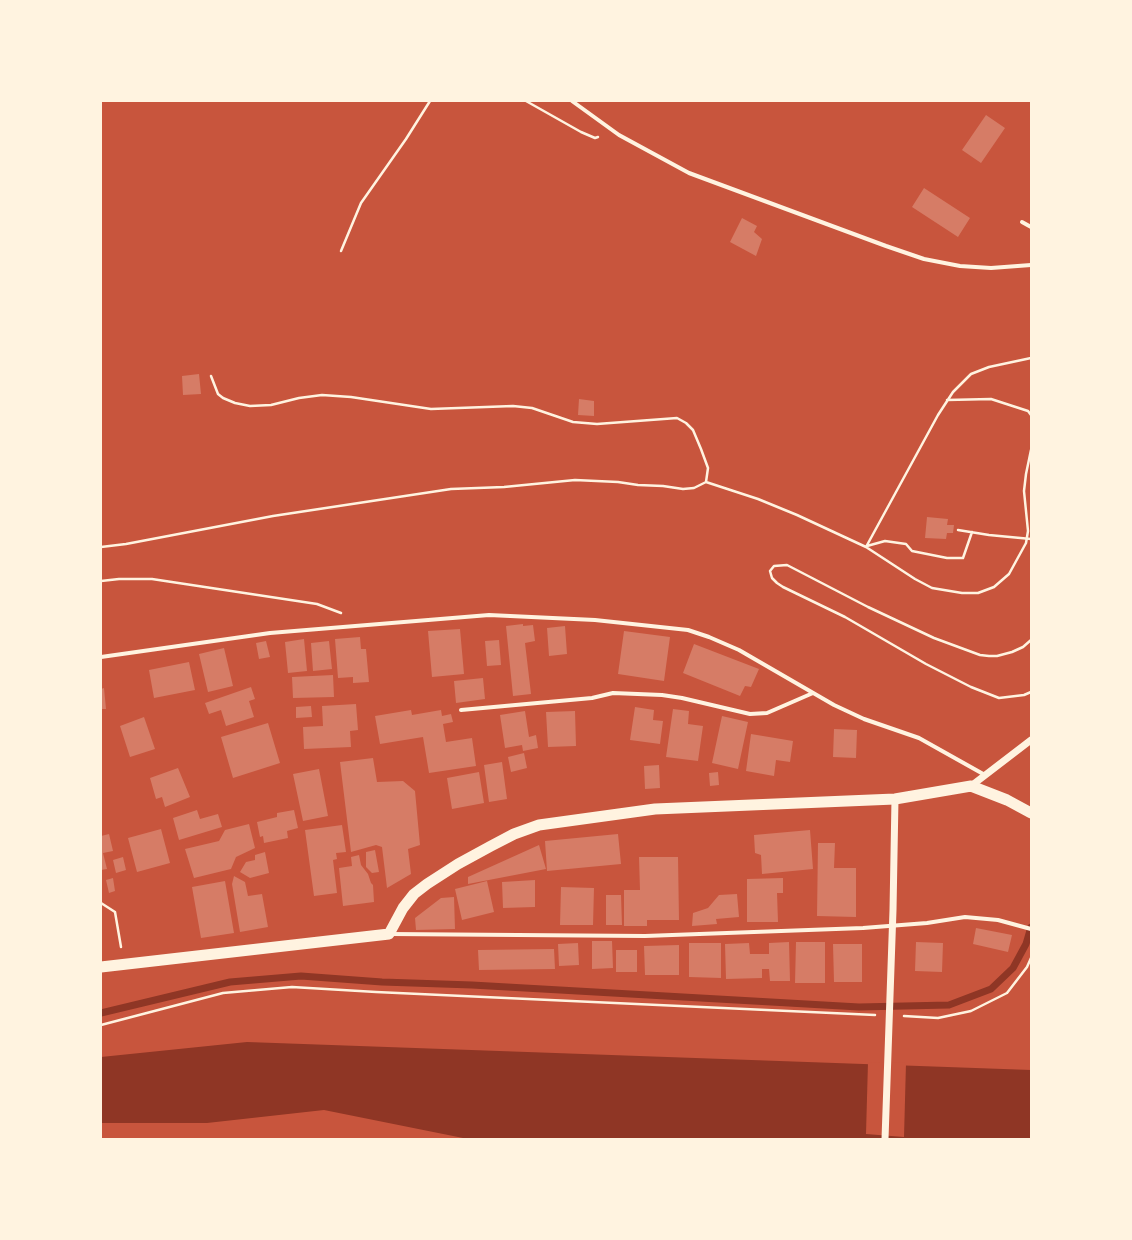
<!DOCTYPE html>
<html>
<head>
<meta charset="utf-8">
<style>
  body { margin:0 }
  #map { position:relative; width:1132px; height:1240px; overflow:hidden; background:#c8553d; font-family:Lato,sans-serif }
  canvas { display:block }
  .frame { position:absolute; inset:0; border:102px solid #fff3e0; pointer-events:none }
</style>
</head>
<body>
<div id="map">
<canvas width="1132" height="1240"></canvas>
<div class="frame"></div>
</div>
<script>
const g = document.querySelector('canvas').getContext('2d');
g.lineJoin = 'round';
function fill(path, color) { g.fillStyle = color; g.fill(path, 'evenodd'); }
const poly = rows => new Path2D(rows.map(r => 'M' + r).join(''));
function trace(path, color, width, dash) { g.strokeStyle = color; g.lineWidth = width; g.lineCap = dash ? 'butt' : 'round'; g.setLineDash(dash || []); g.stroke(path); }
const water = poly([
  [247,1042,1031,1070,1031,1139,468,1139,324,1110,207,1123,101,1123,101,1057]
]);
const pier = poly([
  [868,1062,906,1063,904,1137,866,1134]
]);
const stream = poly([
  [101,1013,230,982,301,976,382,982,472,985,859,1007,949,1005,991,989,1013,968,1026,944,1031,927]
]);
const building = poly([
  [986,115,1005,128,981,163,962,150],
  [924,188,970,218,958,237,912,207],
  [742,218,757,226,754,232,762,239,756,256,730,242],
  [199,374,201,394,183,395,182,376],
  [579,399,594,401,594,416,578,415],
  [927,517,948,519,947,525,954,525,953,533,947,533,946,539,925,538],
  [523,624,523,626,533,625,535,641,525,643,531,694,513,696,506,626],
  [565,626,567,654,549,656,547,628],
  [460,629,464,674,432,677,428,631],
  [624,631,670,637,664,681,618,674],
  [360,637,361,649,366,649,369,682,353,683,353,677,338,678,335,639],
  [304,639,307,671,288,673,285,642],
  [499,640,501,665,487,666,485,641],
  [266,641,270,657,259,659,256,643],
  [329,641,332,669,313,671,311,643],
  [694,644,759,669,751,687,745,686,740,696,683,673],
  [224,648,233,686,208,692,199,654],
  [189,662,195,690,154,698,149,670],
  [333,675,334,697,293,698,292,677],
  [483,678,485,699,456,703,454,681],
  [251,687,255,699,249,701,254,717,226,726,221,710,209,714,205,703],
  [104,688,106,709,101,709,101,689],
  [356,704,358,730,350,731,351,747,304,749,303,727,323,726,322,706],
  [311,706,312,717,296,718,296,707],
  [635,707,654,710,653,720,663,721,660,744,630,740],
  [673,709,689,711,688,724,703,726,698,761,666,757],
  [411,710,412,715,441,710,442,716,451,714,453,722,443,724,446,742,472,738,476,766,429,773,423,737,380,744,375,716],
  [525,711,529,737,536,735,538,748,523,751,522,745,505,748,500,715],
  [575,711,576,746,548,747,546,712],
  [722,716,748,722,738,769,712,763],
  [144,717,155,749,130,757,120,726],
  [268,723,280,763,233,778,221,737],
  [834,729,857,730,856,758,833,757],
  [751,734,793,741,790,762,776,760,774,776,746,771],
  [524,753,527,768,511,772,508,757],
  [373,758,377,782,403,781,415,791,420,845,408,849,411,874,387,888,382,847,376,845,351,852,340,762],
  [502,762,507,799,489,802,484,765],
  [659,765,660,788,645,789,644,766],
  [178,768,190,797,165,807,162,797,156,799,150,778],
  [319,769,328,816,303,821,293,774],
  [479,772,484,803,452,809,447,778],
  [718,772,719,785,710,786,709,773],
  [197,810,200,819,218,814,222,827,179,840,173,818],
  [294,810,298,828,287,831,288,838,264,843,263,836,260,837,257,822,277,817,277,813],
  [249,824,255,848,236,857,231,869,194,878,185,849,219,841,225,830],
  [342,825,346,852,336,853,337,859,333,860,337,893,314,896,305,830],
  [161,829,170,863,137,872,128,838],
  [810,830,813,869,762,874,761,855,755,853,754,835],
  [109,834,113,851,103,853,107,869,101,870,101,836],
  [618,834,621,864,547,871,545,841],
  [818,843,835,843,834,868,856,868,856,917,817,916],
  [539,845,546,869,468,884,468,877],
  [375,850,379,872,372,873,366,867,366,852],
  [265,852,269,873,250,878,240,872,246,862,255,860,255,855],
  [359,855,361,865,368,874,371,883,373,885,374,902,343,906,339,868,352,866,351,857],
  [123,857,126,870,116,873,113,860],
  [639,857,678,857,679,920,647,920,647,926,624,926,624,890,640,890],
  [234,876,245,882,248,896,262,894,268,927,240,932,232,884],
  [113,878,115,891,109,893,106,880],
  [783,878,783,893,777,893,778,922,747,922,747,879],
  [535,880,535,907,503,908,502,882],
  [225,881,234,933,201,938,192,887],
  [487,881,494,912,462,920,455,889],
  [561,887,594,888,593,925,560,925],
  [737,894,739,917,716,919,717,924,692,926,693,913,708,908,719,895],
  [606,895,621,895,622,925,606,925],
  [454,897,455,929,416,930,415,918,441,898],
  [976,928,1012,935,1008,952,973,944],
  [592,941,612,941,613,968,592,969],
  [789,942,790,981,770,981,769,969,762,969,762,978,726,979,725,944,749,943,750,954,769,954,769,943],
  [796,942,825,942,825,983,795,983],
  [916,942,943,943,942,972,915,971],
  [578,943,579,965,559,966,558,944],
  [689,943,721,943,721,978,689,977],
  [833,944,862,944,862,982,834,982],
  [679,945,679,975,645,975,644,946],
  [554,949,555,969,479,970,478,950],
  [616,950,637,950,637,972,616,972]
]);
const path = poly([
  [526,101,581,132,595,138,598,137],
  [341,251,361,203,406,139,430,101],
  [947,400,991,399,1028,411,1031,415],
  [706,482,758,499,797,515,866,547,915,579,932,588,962,593,978,593,994,587,1009,574,1026,543,1028,531,1024,491,1026,474,1031,450],
  [958,530,989,535,1031,539],
  [867,546,885,541,906,544,912,551,947,558,963,558,972,532],
  [101,547,126,544,273,516,451,489,504,487,575,480,618,482,638,485,663,486,683,489,694,488,706,482,708,468,701,449,693,430,686,423,677,418,597,424,573,422,532,408,513,406,431,409,351,397,322,395,299,398,271,405,250,406,235,403,223,398,218,394,211,376],
  [866,547,938,415,953,392,971,374,989,367,1031,358],
  [101,581,119,579,152,579,317,604,341,613],
  [1031,640,1023,647,1012,652,997,656,989,656,980,655,934,638,868,607,787,565,774,566,770,571,772,578,777,583,783,587,845,617,926,664,971,687,999,698,1024,695,1031,692],
  [101,903,115,912,121,947],
  [904,1016,938,1018,971,1011,1007,993,1027,967,1031,958],
  [101,1025,223,993,292,987,376,992,875,1015]
]);
const minor = poly([
  [572,101,619,135,689,173,886,246,924,259,960,266,991,268,1031,265],
  [1022,222,1031,227],
  [101,657,270,633,489,615,595,620,688,630,709,637,739,650,834,705,864,719,919,738,985,775],
  [461,710,592,698,613,693,662,695,682,698,750,714,767,713,813,693],
  [390,934,645,936,863,928,927,923,965,917,998,920,1031,929]
]);
const tertiary = poly([
  [971,786,1031,740],
  [885,1139,893,910,895,799]
]);
const trunk = poly([
  [101,967,389,934,403,908,414,894,427,884,458,864,491,846,514,834,539,825,655,809,895,799,971,786,1007,800,1031,813]
]);
fill(water, '#8f3625');
fill(pier, '#c8553d');
trace(stream, '#8f3625', 7);
fill(building, '#d67c66');
trace(path, '#fff3e0', 2.5);
trace(minor, '#fff3e0', 4);
trace(tertiary, '#fff3e0', 7);
trace(trunk, '#fff3e0', 11);
</script>
</body>
</html>
